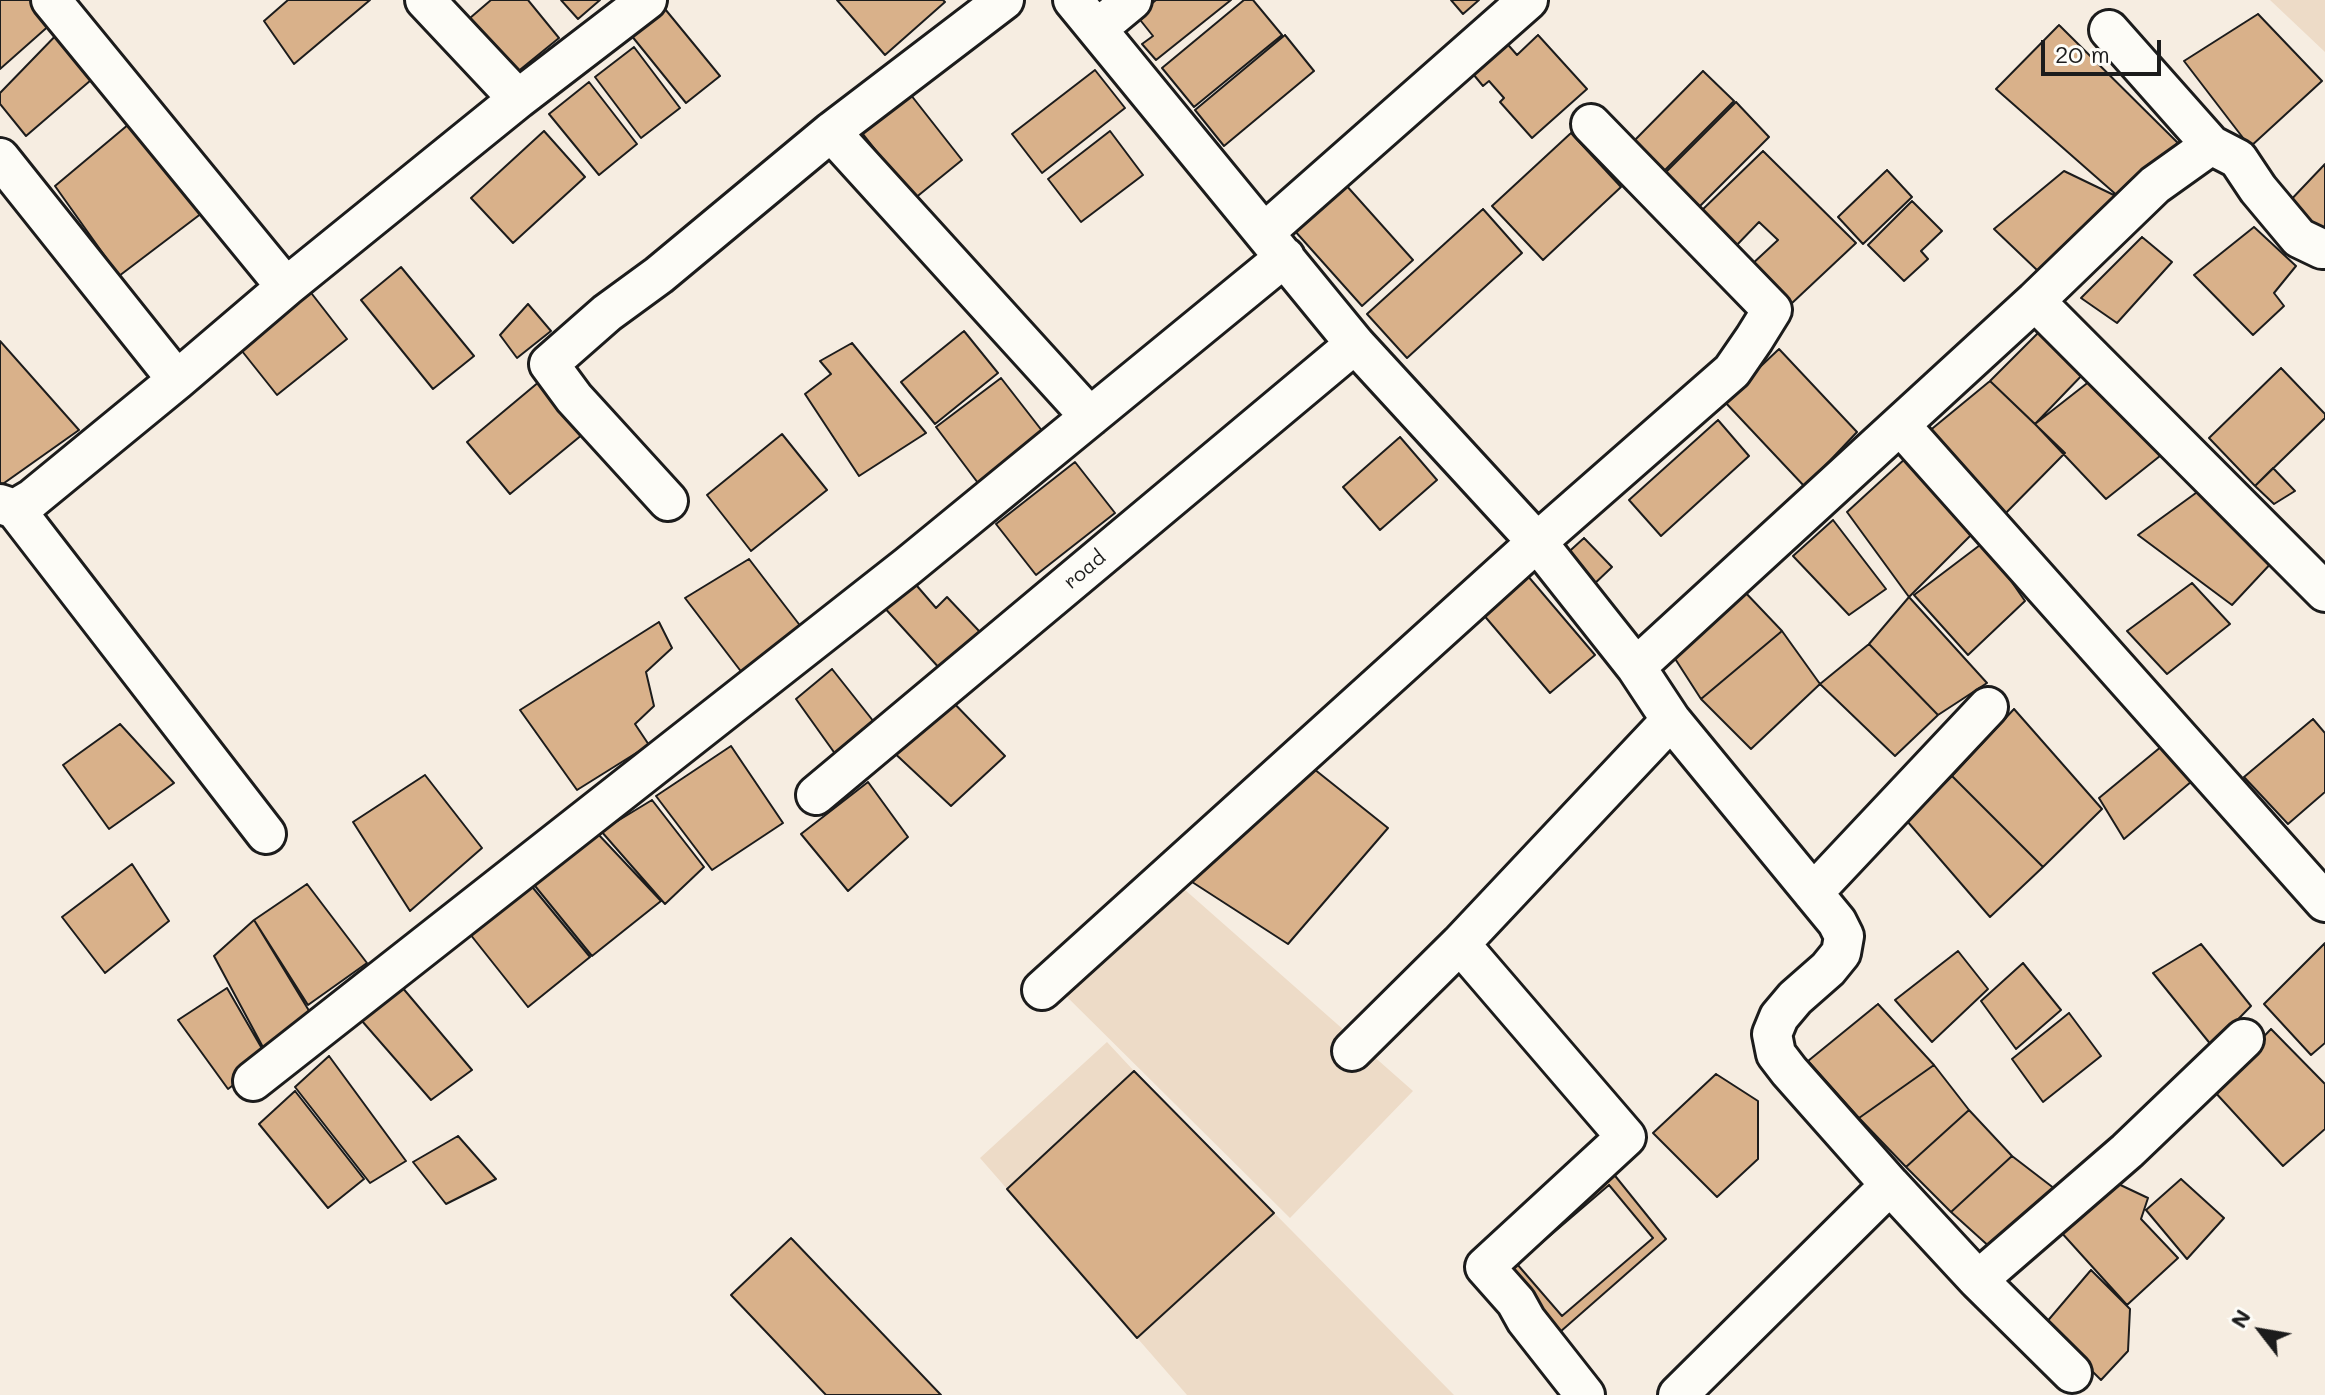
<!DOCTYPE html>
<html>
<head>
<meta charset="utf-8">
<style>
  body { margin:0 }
  #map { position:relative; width:2325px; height:1395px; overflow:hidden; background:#f6ede1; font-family:Mali,sans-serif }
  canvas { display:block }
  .north { position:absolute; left:2221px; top:1291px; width:80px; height:80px; -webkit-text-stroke:6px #fdfcf7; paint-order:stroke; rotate:301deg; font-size:22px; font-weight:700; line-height:32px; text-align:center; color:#1c1c1c }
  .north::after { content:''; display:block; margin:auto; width:28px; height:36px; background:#1c1c1c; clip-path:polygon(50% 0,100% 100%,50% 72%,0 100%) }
  .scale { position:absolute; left:2041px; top:40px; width:120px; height:36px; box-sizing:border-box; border:4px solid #1c1c1c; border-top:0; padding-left:10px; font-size:24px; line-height:28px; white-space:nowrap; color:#1c1c1c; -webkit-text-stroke:6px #fdfcf7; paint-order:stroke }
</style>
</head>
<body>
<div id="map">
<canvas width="2325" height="1395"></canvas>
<div class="north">N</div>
<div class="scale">20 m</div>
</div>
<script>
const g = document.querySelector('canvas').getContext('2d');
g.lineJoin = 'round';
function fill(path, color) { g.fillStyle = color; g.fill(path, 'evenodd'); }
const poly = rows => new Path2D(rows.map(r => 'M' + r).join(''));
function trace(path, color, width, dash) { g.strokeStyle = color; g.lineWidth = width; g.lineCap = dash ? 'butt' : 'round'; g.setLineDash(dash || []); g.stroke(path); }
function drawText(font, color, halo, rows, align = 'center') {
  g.font = font + ' Mali,sans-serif'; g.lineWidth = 8; g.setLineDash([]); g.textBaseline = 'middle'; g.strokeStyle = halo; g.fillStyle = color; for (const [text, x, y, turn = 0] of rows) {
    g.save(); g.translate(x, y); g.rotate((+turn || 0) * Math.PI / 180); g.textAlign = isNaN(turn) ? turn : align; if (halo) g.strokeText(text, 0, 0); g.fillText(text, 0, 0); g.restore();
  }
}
const built = poly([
  [2270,0,2325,0,2325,52],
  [1167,874,1413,1091,1290,1218,1058,988],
  [1107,1042,1134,1071,1454,1395,1187,1395,980,1158]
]);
const building = poly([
  [0,0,32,0,52,23,0,69,0,0],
  [288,0,370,0,294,64,264,21,288,0],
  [491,0,528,0,559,38,516,73,470,18,491,0],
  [561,0,600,0,578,19,561,0],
  [837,0,943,0,945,2,885,55,837,0],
  [1156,0,1231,0,1156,60,1142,44,1153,36,1137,16,1156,0],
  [1244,0,1253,0,1282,35,1194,107,1162,68,1244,0],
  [1451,0,1479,0,1463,14,1451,0],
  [665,9,720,76,686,103,631,35,665,9],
  [2258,14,2322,81,2250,147,2184,61,2258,14],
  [2059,25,2183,148,2120,198,1996,89,2059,25],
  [64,27,98,74,26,136,0,104,0,93,64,27],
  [1285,35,1314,71,1224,146,1195,110,1285,35],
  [1538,35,1587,89,1532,138,1500,102,1504,98,1489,81,1483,86,1469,69,1503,39,1517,55,1538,35],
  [634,47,680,108,641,138,595,77,634,47],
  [1095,70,1125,108,1042,173,1012,134,1095,70],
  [1703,71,1734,101,1658,177,1628,147,1703,71],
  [589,82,637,144,599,175,549,114,589,82],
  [907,90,962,160,914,199,859,129,907,90],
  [1736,102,1769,137,1694,212,1660,178,1736,102],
  [129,124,202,213,119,276,55,186,129,124],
  [544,131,585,177,513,243,471,198,544,131],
  [1110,131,1143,175,1081,222,1048,179,1110,131],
  [1571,133,1621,187,1543,260,1492,206,1571,133],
  [1763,151,1856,243,1791,304,1750,266,1778,240,1759,222,1734,248,1699,213,1763,151],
  [2325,164,2325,247,2286,205,2325,164],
  [1887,170,1912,197,1863,244,1838,217,1887,170],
  [2064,171,2120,198,2038,271,1994,229,2064,171],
  [1345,184,1413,260,1362,306,1294,230,1345,184],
  [1912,201,1942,231,1921,251,1928,259,1904,281,1868,245,1912,201],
  [1483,209,1522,253,1407,358,1367,314,1483,209],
  [2254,227,2296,266,2274,293,2284,306,2253,335,2194,275,2254,227],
  [2142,237,2172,262,2117,323,2081,298,2142,237],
  [401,267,474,356,433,389,361,300,401,267],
  [305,285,347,339,277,395,234,341,305,285],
  [528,304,551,331,517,358,500,335,528,304],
  [2045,326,2086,371,2035,424,1990,381,2045,326],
  [964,331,998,373,935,424,901,382,964,331],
  [0,341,79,430,0,486,0,341],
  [852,343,926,433,859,476,805,394,831,374,820,361,852,343],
  [1779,349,1857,432,1805,487,1724,401,1779,349],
  [2281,368,2325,414,2325,418,2255,486,2209,438,2281,368],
  [2095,377,2165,452,2106,499,2035,424,2095,377],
  [1001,378,1043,432,978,483,936,427,1001,378],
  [540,381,583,434,510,494,467,442,540,381],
  [1990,381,2065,453,1997,522,1922,437,1990,381],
  [1718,420,1749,456,1661,536,1629,500,1718,420],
  [782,434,827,490,751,551,707,495,782,434],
  [1400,437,1437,480,1380,530,1343,487,1400,437],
  [1907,457,1974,532,1909,597,1847,512,1907,457],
  [1075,462,1115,513,1036,575,996,524,1075,462],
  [2273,468,2295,491,2274,504,2255,486,2273,468],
  [2200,490,2275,559,2232,605,2138,535,2200,490],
  [1833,520,1886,589,1849,615,1793,556,1833,520],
  [1584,538,1612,567,1590,588,1562,558,1584,538],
  [1984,542,2025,601,1968,655,1914,595,1984,542],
  [749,559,805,632,746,678,685,598,749,559],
  [1527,575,1595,655,1550,693,1482,613,1527,575],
  [911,579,936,608,947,597,980,632,941,670,882,605,911,579],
  [2192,583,2230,624,2167,674,2127,631,2192,583],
  [1743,590,1782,631,1701,699,1672,654,1743,590],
  [1909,597,1987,683,1938,715,1869,644,1909,597],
  [659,622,672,648,646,672,654,706,635,724,649,745,577,790,520,710,659,622],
  [1782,631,1820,684,1751,749,1701,699,1782,631],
  [1869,644,1938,715,1895,756,1820,684,1869,644],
  [832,669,878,727,836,755,796,699,832,669],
  [947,696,1005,756,951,806,889,748,947,696],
  [2014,709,2102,809,2043,867,1952,776,2014,709],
  [2313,719,2325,733,2325,792,2288,824,2244,777,2313,719],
  [120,724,174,783,109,829,63,765,120,724],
  [731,746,783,823,712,870,656,796,731,746],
  [2162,746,2192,781,2124,839,2099,798,2162,746],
  [1309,765,1388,828,1288,944,1189,880,1309,765],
  [425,775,482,848,410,911,353,822,425,775],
  [1952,776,2043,867,1990,917,1907,821,1952,776],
  [868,782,908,837,848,891,801,834,868,782],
  [652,800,704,867,665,904,601,831,652,800],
  [598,834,661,901,592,956,531,881,598,834],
  [132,864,169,921,105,973,62,917,132,864],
  [529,883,590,957,528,1007,466,929,529,883],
  [307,884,367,963,308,1005,254,920,307,884],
  [254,920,311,1014,265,1051,214,956,254,920],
  [2325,943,2325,1043,2311,1055,2264,1004,2325,943],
  [2201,944,2251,1006,2212,1046,2153,973,2201,944],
  [1958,951,1988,989,1932,1042,1895,1000,1958,951],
  [2023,963,2061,1010,2016,1049,1981,1001,2023,963],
  [396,980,472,1070,431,1100,355,1013,396,980],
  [227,988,268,1059,228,1089,178,1020,227,988],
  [1878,1004,1934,1065,1859,1118,1808,1061,1878,1004],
  [2069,1013,2101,1056,2043,1102,2012,1059,2069,1013],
  [2271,1029,2325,1084,2325,1129,2283,1166,2213,1090,2271,1029],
  [329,1056,406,1161,370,1183,295,1087,329,1056],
  [1934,1065,1969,1110,1906,1167,1859,1118,1934,1065],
  [1134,1071,1274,1213,1137,1338,1007,1189,1134,1071],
  [1716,1074,1758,1101,1758,1159,1717,1197,1653,1133,1716,1074],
  [295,1091,364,1179,328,1208,259,1124,295,1091],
  [1969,1110,2012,1156,1951,1212,1906,1167,1969,1110],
  [458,1136,496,1179,446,1204,413,1162,458,1136],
  [2012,1156,2055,1189,1992,1249,1951,1212,2012,1156],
  [1612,1172,1666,1239,1560,1332,1507,1267,1612,1172],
  [2181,1179,2224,1218,2187,1259,2146,1210,2181,1179],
  [2112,1181,2148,1198,2141,1219,2178,1258,2127,1305,2060,1231,2112,1181],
  [1609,1185,1653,1238,1562,1316,1517,1264,1609,1185],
  [791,1238,941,1395,826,1395,731,1295,791,1238],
  [2091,1270,2130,1309,2128,1351,2101,1380,2045,1324,2091,1270]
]);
const street = poly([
  [51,0,286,287],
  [425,0,518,99],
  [1073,0,1355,344,1537,542,1636,667,1671,720,1837,922,1844,936,1841,953,1828,969,1795,998,1779,1017,1772,1034,1776,1054,1789,1071,1890,1185,1978,1280,2072,1373],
  [1097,29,1132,0],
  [2109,30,2211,145],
  [831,132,1090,417],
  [0,158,177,380],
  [1265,232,1528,0],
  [2035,301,2325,592],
  [1900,425,2325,902],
  [668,501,574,398,549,364,607,313,659,275,831,132,1004,0],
  [0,504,15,509,32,499,177,380,286,287,518,99,647,0],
  [15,509,266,834],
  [1636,667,2035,301,2155,185,2211,145,2238,159,2258,189,2299,238,2322,249,2325,249],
  [816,795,1355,344],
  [1813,893,1988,707],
  [1460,944,1626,1137,1485,1267,1516,1302,1526,1320,1585,1395],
  [1042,990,1537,542,1732,371,1754,339,1772,310,1591,124],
  [1352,1051,1460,944,1671,720],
  [253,1081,908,566,1285,257],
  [1978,1280,2127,1151,2244,1039],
  [1678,1395,1890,1185]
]);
const streetNames = [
  ["road",1085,570,-40]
];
fill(built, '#eddbc7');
fill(building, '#d9b18a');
trace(building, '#1c1c1c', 2);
trace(street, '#1c1c1c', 44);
trace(street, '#fdfcf7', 38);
drawText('20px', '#1c1c1c', '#fdfcf7', streetNames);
</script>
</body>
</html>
